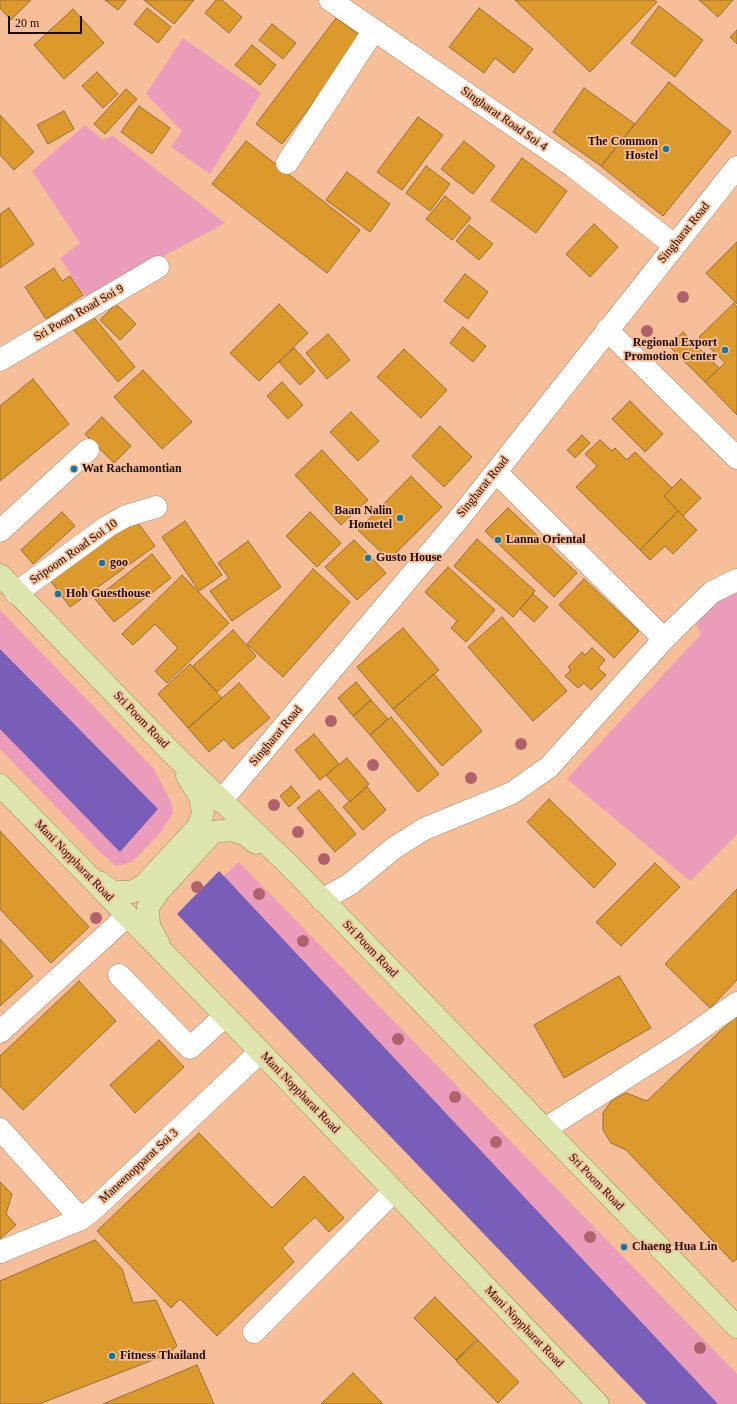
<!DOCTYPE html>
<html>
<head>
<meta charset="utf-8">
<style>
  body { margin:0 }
  #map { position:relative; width:737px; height:1404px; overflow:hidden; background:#f6be99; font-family:"Times New Roman",serif }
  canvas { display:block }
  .scale { position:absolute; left:8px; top:16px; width:74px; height:18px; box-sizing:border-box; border:2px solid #1d0b01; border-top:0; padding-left:5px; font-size:12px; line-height:14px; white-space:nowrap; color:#1d0b01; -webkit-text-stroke:3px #f6be99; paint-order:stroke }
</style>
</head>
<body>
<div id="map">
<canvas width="737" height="1404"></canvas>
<div class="scale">20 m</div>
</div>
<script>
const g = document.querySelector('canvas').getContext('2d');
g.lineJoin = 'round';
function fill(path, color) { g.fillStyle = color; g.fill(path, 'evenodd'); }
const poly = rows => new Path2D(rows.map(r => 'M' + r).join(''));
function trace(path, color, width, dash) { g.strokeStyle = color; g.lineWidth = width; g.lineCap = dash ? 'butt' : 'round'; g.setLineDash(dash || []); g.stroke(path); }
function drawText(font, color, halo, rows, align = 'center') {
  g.font = font + ' "Times New Roman",serif'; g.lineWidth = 3.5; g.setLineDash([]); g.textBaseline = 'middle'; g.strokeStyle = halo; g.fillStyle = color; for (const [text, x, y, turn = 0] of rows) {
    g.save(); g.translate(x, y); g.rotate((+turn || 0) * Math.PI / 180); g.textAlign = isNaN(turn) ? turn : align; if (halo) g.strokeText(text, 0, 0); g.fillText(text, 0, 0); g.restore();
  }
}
const green = poly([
  [183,38,261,93,210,174,171,147,182,131,146,94],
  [85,125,103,140,113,136,225,223,86,298,60,258,80,243,32,171],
  [737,587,737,834,690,881,567,779,701,634,693,618],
  [0,610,154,769,171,802,173,813,160,833,132,862,116,866,99,851,0,749],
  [239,862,737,1374,737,1404,718,1404,224,876]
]);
const water = poly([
  [0,649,158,809,120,852,0,729],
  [219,871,224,876,718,1404,647,1404,177,914]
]);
const building = poly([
  [0,0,31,0,11,20,0,8,0,0],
  [105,0,126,0,118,10,105,0],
  [144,0,194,0,174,24,144,0],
  [216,0,222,0,242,17,229,33,205,13,216,0],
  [515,0,654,0,657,2,590,72,515,0],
  [699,0,733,0,718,17,699,0],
  [659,6,703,40,675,77,631,43,659,6],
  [147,8,171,27,158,43,134,24,147,8],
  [479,8,533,49,514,73,495,58,484,73,449,47,479,8],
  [73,9,104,43,64,79,34,45,73,9],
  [336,18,362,37,282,144,256,124,336,18],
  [272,24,296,43,283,59,259,40,272,24],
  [737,30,737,44,730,37,737,30],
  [252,45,276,65,260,85,235,65,252,45],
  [97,72,118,94,103,108,82,86,97,72],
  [669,82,731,132,663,216,601,166,669,82],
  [584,88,635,124,601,166,553,132,584,88],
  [126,89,137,99,105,134,94,124,126,89],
  [139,106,170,128,152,154,121,132,139,106],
  [64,111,74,129,48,144,37,125,64,111],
  [0,115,34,152,14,170,0,155,0,115],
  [418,117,443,135,402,190,377,172,418,117],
  [246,141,360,230,327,273,212,184,246,141],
  [464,141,495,166,473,194,441,169,464,141],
  [522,158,567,191,536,233,491,200,522,158],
  [426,166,450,184,430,211,406,193,426,166],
  [347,172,390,204,370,232,326,200,347,172],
  [445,196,471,218,452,240,426,219,445,196],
  [9,208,34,244,0,268,0,214,9,208],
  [594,224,618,247,590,277,566,254,594,224],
  [469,225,493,244,479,260,456,241,469,225],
  [737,242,737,304,706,273,737,242],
  [54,268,62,281,70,276,83,295,46,319,25,287,54,268],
  [465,274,488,292,468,319,444,301,465,274],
  [734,303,737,307,737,415,705,382,725,363,699,337,734,303],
  [116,304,136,324,120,340,100,320,116,304],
  [279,304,308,333,259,381,230,353,279,304],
  [91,314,135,367,118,382,73,329,91,314],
  [463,327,486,346,473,362,450,343,463,327],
  [683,332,719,368,705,382,669,346,683,332],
  [328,334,350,360,327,379,306,353,328,334],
  [294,348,315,371,300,385,279,362,294,348],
  [404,349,447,390,421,418,377,377,404,349],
  [143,370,192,422,162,449,114,397,143,370],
  [33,379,69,424,0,481,0,406,33,379],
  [282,382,303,405,288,419,267,396,282,382],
  [630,401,663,434,645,452,612,419,630,401],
  [351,412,379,441,358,461,330,432,351,412],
  [102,417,131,446,114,463,85,434,102,417],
  [440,426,472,457,444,487,412,456,440,426],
  [582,435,590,443,575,458,567,450,582,435],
  [600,440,612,451,615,448,627,460,635,452,672,488,664,496,678,511,640,550,576,487,597,466,585,454,600,440],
  [322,450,368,500,341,525,295,475,322,450],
  [411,476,442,507,389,560,358,530,411,476],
  [681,479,701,498,683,516,664,496,681,479],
  [508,508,577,573,554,597,485,531,508,508],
  [678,511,697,530,673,554,665,546,650,560,640,550,678,511],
  [62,512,75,526,33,564,21,550,62,512],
  [310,512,341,543,317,567,286,536,310,512],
  [135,519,155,546,70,607,50,580,135,519],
  [185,521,222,575,199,591,162,537,185,521],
  [477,539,535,591,513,617,454,566,477,539],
  [354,540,386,573,357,600,325,567,354,540],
  [248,541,281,587,232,621,210,591,229,578,218,563,248,541],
  [152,554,171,578,114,622,95,599,152,554],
  [448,567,495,610,466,642,451,628,457,621,425,592,448,567],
  [313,569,350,602,283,677,247,644,313,569],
  [182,575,229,623,167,683,155,671,178,648,155,624,133,645,122,634,182,575],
  [584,579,639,631,614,658,559,605,584,579],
  [533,594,548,607,534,622,520,609,533,594],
  [502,617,567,691,533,721,468,647,502,617],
  [403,628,439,670,393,709,357,667,403,628],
  [233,630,256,656,217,692,193,666,233,630],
  [592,648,605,660,598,668,606,675,591,690,584,683,578,688,565,676,571,670,568,667,582,652,585,655,592,648],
  [190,664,222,698,188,728,158,694,190,664],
  [434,674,482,731,442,766,393,709,434,674],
  [356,682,371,700,353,716,338,698,356,682],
  [239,683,270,718,233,749,224,739,209,752,188,728,239,683],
  [371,700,388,719,370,735,353,716,371,700],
  [391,717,439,774,418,792,370,735,391,717],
  [314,734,339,764,320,780,295,750,314,734],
  [347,758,369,784,350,802,326,775,347,758],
  [291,786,300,797,289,807,280,796,291,786],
  [367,787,386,810,363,830,343,807,367,787],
  [319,790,356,834,335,852,297,808,319,790],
  [549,799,616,864,594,888,527,822,549,799],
  [0,831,89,927,51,963,0,909,0,831],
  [655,863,680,887,621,946,596,922,655,863],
  [737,889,737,980,710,1008,665,964,737,889],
  [0,939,33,976,0,1006,0,939],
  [619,976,651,1028,564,1078,534,1025,619,976],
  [79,981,116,1021,23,1110,0,1086,0,1056,79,981],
  [737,1015,737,1259,733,1262,626,1150,611,1143,603,1130,603,1113,612,1100,626,1093,647,1101,737,1015],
  [159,1040,184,1067,135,1113,110,1085,159,1040],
  [199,1133,272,1208,304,1176,344,1218,329,1232,315,1217,282,1248,294,1262,217,1336,180,1299,171,1308,97,1231,199,1133],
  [0,1182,12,1194,6,1214,16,1225,0,1239,0,1182],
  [95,1240,122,1269,133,1303,156,1300,177,1346,166,1355,39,1404,0,1404,0,1281,95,1240],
  [435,1297,477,1339,456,1360,414,1318,435,1297],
  [478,1340,519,1382,498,1403,456,1361,478,1340],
  [197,1365,214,1404,103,1404,197,1365],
  [353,1373,383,1404,321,1404,353,1373]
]);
const minor = poly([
  [330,0,574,167,674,245],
  [287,163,374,30],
  [607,330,737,458],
  [0,360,158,267],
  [0,531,88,450],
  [16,593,108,526,126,516,156,507],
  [664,639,712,592,737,580],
  [221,801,457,521,737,167],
  [322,900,350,884,394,848,424,829,512,793,549,767,664,639,496,472],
  [119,975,190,1048,225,1016],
  [0,1032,127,916],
  [0,1129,81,1219],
  [545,1129,679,1044,737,1003],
  [0,1252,81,1219,95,1208,260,1052],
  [254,1332,394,1191]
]);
const major = poly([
  [0,575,171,752,289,865,737,1327],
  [0,785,282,1074,598,1404],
  [99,882,113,892,132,892,144,885,198,827,203,813,200,797,187,776],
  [159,944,149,926,148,907,159,891,213,832,232,830,246,835,256,843]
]);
const trees = [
  [683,297],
  [647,331],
  [331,721],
  [521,744],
  [373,765],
  [471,778],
  [274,805],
  [298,832],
  [324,859],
  [197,887],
  [259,894],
  [96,918],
  [303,941],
  [398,1039],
  [455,1097],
  [496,1142],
  [590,1237],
  [700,1348]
];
const markers = [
  [666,149,4,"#1276a2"],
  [725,350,4,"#1276a2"],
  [74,469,4,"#1276a2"],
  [400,518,4,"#1276a2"],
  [498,540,4,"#1276a2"],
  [368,558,4,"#1276a2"],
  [102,563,4,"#1276a2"],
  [58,594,4,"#1276a2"],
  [624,1247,4,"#1276a2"],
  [112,1356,4,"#1276a2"]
];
const streetNames = [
  ["Singharat Road Soi 4",504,119,35],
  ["Singharat Road",684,233,-51],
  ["Sri Poom Road Soi 9",79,313,-30],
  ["Singharat Road",483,487,-51],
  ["Sripoom Road Soi 10",74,552,-35],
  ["Sri Poom Road",141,720,46],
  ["Singharat Road",276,736,-50],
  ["Mani Noppharat Road",74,861,46],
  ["Sri Poom Road",370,949,46],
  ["Mani Noppharat Road",300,1093,46],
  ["Maneenopparat Soi 3",139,1166,-43],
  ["Sri Poom Road",596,1182,46],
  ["Mani Noppharat Road",524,1327,46]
];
const poiNames = [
  ["The Common",658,142,"right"],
  ["Hostel",658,156,"right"],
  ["Regional Export",717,343,"right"],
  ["Promotion Center",717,357,"right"],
  ["Wat Rachamontian",82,469],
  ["Baan Nalin",392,511,"right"],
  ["Hometel",392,525,"right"],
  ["Lanna Oriental",506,540],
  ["Gusto House",376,558],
  ["goo",110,563],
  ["Hoh Guesthouse",66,594],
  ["Chaeng Hua Lin",632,1247],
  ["Fitness Thailand",120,1356]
];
fill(green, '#ea9cba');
fill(water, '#785db9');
fill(building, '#dc9a2c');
trace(building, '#936f3d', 1);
trace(minor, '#bb8763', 23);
trace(major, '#8b8c4d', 23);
trace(minor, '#fff', 22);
trace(major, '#dde4ad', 22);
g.fillStyle = '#b0626c';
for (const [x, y] of trees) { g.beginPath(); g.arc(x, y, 6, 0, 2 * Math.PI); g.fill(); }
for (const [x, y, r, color] of markers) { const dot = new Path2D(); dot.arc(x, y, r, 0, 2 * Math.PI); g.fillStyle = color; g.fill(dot); trace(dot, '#f6be99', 1.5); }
drawText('12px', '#1d0b01', '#f6be99', streetNames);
drawText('bold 12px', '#1d0b01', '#f6be99', poiNames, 'left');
</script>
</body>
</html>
